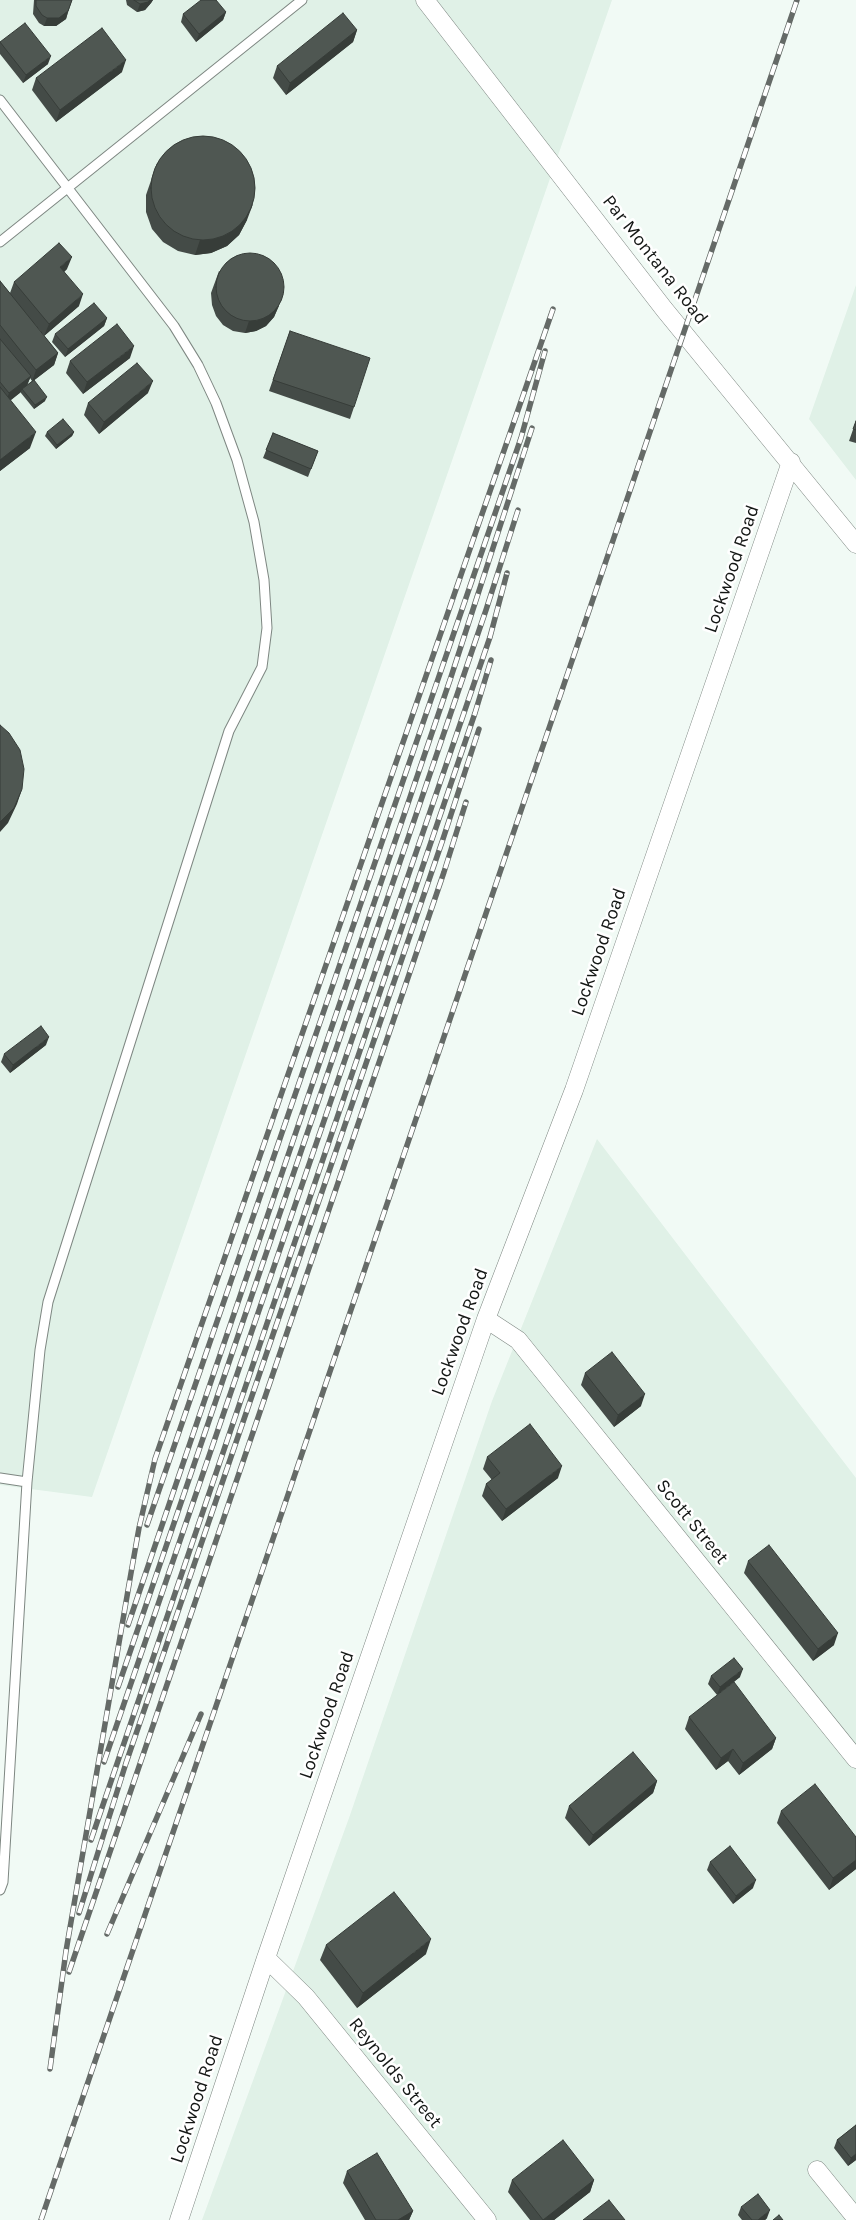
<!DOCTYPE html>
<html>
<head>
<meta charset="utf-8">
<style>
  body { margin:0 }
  canvas { display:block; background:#f1faf5 }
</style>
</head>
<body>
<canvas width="856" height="2220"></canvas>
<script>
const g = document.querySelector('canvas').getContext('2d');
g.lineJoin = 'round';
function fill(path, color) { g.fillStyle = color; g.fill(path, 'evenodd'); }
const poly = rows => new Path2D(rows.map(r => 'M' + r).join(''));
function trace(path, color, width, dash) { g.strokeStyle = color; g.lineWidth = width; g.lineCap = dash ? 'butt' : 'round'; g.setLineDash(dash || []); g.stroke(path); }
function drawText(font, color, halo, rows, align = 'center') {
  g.font = font + ' Karla,sans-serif'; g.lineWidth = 5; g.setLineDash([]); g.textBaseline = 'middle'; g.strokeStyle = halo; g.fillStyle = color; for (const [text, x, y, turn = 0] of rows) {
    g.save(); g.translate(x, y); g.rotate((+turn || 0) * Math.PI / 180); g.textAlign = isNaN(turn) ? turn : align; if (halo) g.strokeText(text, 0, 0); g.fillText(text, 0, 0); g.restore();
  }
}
const built = poly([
  [0,0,612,0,92,1497,0,1485],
  [856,285,856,480,809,419],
  [597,1139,856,1478,856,2220,202,2220,349,1818,492,1401]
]);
const service = poly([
  [0,100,174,326,198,365,216,403,237,460,254,522,264,580,267,628,262,667,229,731,48,1302,40,1350,27,1482,3,1882,0,1890],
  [0,242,302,0],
  [0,1478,27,1482]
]);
const minor = poly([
  [425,0,664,309,856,544],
  [486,1319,518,1340,856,1759],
  [266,1958,306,1997,487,2220],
  [817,2170,856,2218],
  [179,2220,266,1958,486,1319,574,1090,791,462]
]);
const rail = poly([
  [147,1525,521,438,545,351],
  [128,1625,451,677,532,428],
  [118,1687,486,610,518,510],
  [104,1762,490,637,507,573],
  [91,1840,475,713,491,660],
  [79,1913,126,1763,442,842,479,729],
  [107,1934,201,1714],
  [69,1972,444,872,466,802],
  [50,2069,66,1951,131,1573,139,1528,155,1459,553,309],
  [41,2220,797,0]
]);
const wall = poly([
  [34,0,72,0,66,19,56,26,44,26,39,23,33,14],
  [126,0,153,0,151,3,145,10,137,12,127,5],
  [226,12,223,20,196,42,181,22,183,14],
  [357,30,353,42,286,95,273,78,277,66],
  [0,42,48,64,23,83,0,54],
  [122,72,56,122,32,90,36,78],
  [157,163,247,220,239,235,227,246,211,253,195,255,178,251,163,242,152,229,146,212,146,195],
  [67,269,64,272,79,306,44,336,34,323,58,353,54,365,34,380,45,401,34,409,21,393,21,392,10,400,30,448,0,471,0,281,10,293,14,282],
  [30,378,32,381,27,385],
  [219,271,279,306,274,317,266,326,256,331,245,333,233,331,223,325,216,316,212,305,211,293],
  [107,318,104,326,65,357,52,342,55,334],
  [290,331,354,407,350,419,269,391],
  [130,358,83,394,66,373,70,361],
  [148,393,99,434,84,415,88,403],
  [856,421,856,443,849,441],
  [47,432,74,432,72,436,56,449,45,436],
  [273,433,318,451,308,477,263,458],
  [46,1045,10,1073,1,1062,4,1054],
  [585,1373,641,1406,614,1427,581,1385],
  [487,1457,558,1478,502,1521,482,1496,486,1484,492,1480,483,1469],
  [748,1561,834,1645,813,1661,744,1573],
  [711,1676,740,1677,717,1695,708,1684],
  [689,1717,776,1738,772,1749,739,1775,728,1761,716,1770,685,1729],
  [657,1781,653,1793,589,1846,565,1818,569,1806],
  [781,1811,856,1837,856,1869,829,1890,777,1823],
  [710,1862,753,1888,733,1904,707,1870],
  [326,1945,426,1954,357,2008,320,1960],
  [856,2125,856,2160,848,2166,834,2148,837,2140],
  [347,2171,413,2211,409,2220,365,2220,343,2183],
  [512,2180,594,2180,590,2192,554,2220,530,2220,508,2192],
  [741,2207,767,2218,765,2220,742,2220,738,2215]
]);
const shadedWall = poly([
  [150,0,153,0,151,3,145,10,137,12,140,4],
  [68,11,66,19,56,26,44,26,47,18],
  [226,12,223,20,196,42,199,34],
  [357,30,353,42,286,95,290,83],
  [51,56,48,64,23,83,26,75],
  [126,60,122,72,56,122,60,110],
  [253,204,247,220,239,235,227,246,211,253,195,255,200,240],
  [72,257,67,269,56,279,60,267],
  [83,294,79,306,44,336,49,324],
  [283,295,274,317,266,326,256,331,245,333,249,321],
  [107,318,104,326,65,357,68,349],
  [134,346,130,358,83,394,87,382],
  [58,353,54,365,32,382,36,370],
  [31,376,26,388,22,389,21,392,5,405,9,393],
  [153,381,148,393,99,434,104,422],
  [47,397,45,401,34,409,35,405],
  [36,432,30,448,0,471,0,460],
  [74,432,72,436,56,449,57,445],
  [22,789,17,804,8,823,0,832,0,822],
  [49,1037,46,1045,10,1073,13,1065],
  [645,1394,641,1406,614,1427,618,1415],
  [562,1466,558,1478,502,1521,506,1509],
  [838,1633,834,1645,813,1661,818,1649],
  [743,1669,740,1677,717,1695,720,1687],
  [776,1738,772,1749,739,1775,743,1763],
  [733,1749,728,1761,716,1770,721,1758],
  [657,1781,653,1793,589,1846,593,1835],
  [856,1860,856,1869,829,1890,833,1878],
  [756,1880,753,1888,733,1904,736,1896],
  [431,1939,426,1954,357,2008,363,1993],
  [856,2154,856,2160,848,2166,851,2158],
  [594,2180,590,2192,554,2220,543,2220],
  [770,2210,767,2218,765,2220,758,2220],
  [413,2211,409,2220,398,2220]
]);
const building = poly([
  [36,0,72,0,68,11,59,18,47,18,42,15,36,6,36,0],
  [134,0,150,0,148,2,140,4,134,0],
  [201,0,216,0,226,12,199,34,183,14,201,0],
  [343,13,357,30,290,83,277,66,343,13],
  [25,23,51,56,26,75,0,42,25,23],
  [102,28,126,60,60,110,36,78,102,28],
  '151 188a52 52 0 1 1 104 0a52 52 0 1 1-104 0Z',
  [59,243,72,257,60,267,83,294,49,324,14,282,59,243],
  '216 287a34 34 0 1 1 68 0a34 34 0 1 1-68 0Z',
  [0,281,58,353,36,370,0,325,0,281],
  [94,303,107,318,68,349,55,334,94,303],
  [117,324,134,346,87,382,70,361,117,324],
  [290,331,370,358,354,407,273,380,290,331],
  [0,339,31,376,9,393,0,382,0,339],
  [137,363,153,381,104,422,88,403,137,363],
  [34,380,47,397,35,405,22,389,34,380],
  [0,387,36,432,0,460,0,387],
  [63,419,74,432,57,445,47,432,63,419],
  [856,421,856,430,853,429,856,421],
  [273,433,318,451,311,469,266,450,273,433],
  [0,725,9,733,20,750,24,769,22,789,14,808,0,822,0,725],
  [41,1026,49,1037,13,1065,4,1054,41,1026],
  [612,1352,645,1394,618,1415,585,1373,612,1352],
  [530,1424,562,1466,506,1509,486,1484,500,1473,487,1457,530,1424],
  [769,1545,838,1633,818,1649,748,1561,769,1545],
  [734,1658,743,1669,720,1687,711,1676,734,1658],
  [734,1682,776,1738,743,1763,733,1749,721,1758,689,1717,734,1682],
  [633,1752,657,1781,593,1835,569,1806,633,1752],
  [815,1784,856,1837,856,1860,833,1878,781,1811,815,1784],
  [730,1846,756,1880,736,1896,710,1862,730,1846],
  [394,1892,431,1939,363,1993,326,1945,394,1892],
  [856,2125,856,2154,851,2158,837,2140,856,2125],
  [563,2140,594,2180,543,2220,512,2180,563,2140],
  [377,2153,413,2211,398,2220,376,2220,347,2171,377,2153],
  [758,2194,770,2210,758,2220,752,2220,741,2207,758,2194],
  [609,2200,625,2220,583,2220,609,2200],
  [779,2215,783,2220,773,2220,779,2215]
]);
const streetNames = [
  ["Par Montana Road",655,260,52],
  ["Lockwood Road",732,569,-71],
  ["Lockwood Road",599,952,-71],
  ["Lockwood Road",460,1332,-70],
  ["Scott Street",692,1522,51],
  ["Lockwood Road",327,1715,-71],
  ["Reynolds Street",395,2073,51],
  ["Lockwood Road",197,2099,-72]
];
fill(built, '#e0f1e7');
trace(service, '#7e8782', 11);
trace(minor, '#7e8782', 19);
trace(service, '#fff', 9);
trace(minor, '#fff', 18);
trace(rail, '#656a67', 5.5);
trace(rail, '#fff', 4, [11]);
fill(wall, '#444b47');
fill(shadedWall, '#373d39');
fill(building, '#4f5752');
trace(building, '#373d39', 1);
drawText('19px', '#141715', '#fff', streetNames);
</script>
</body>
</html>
